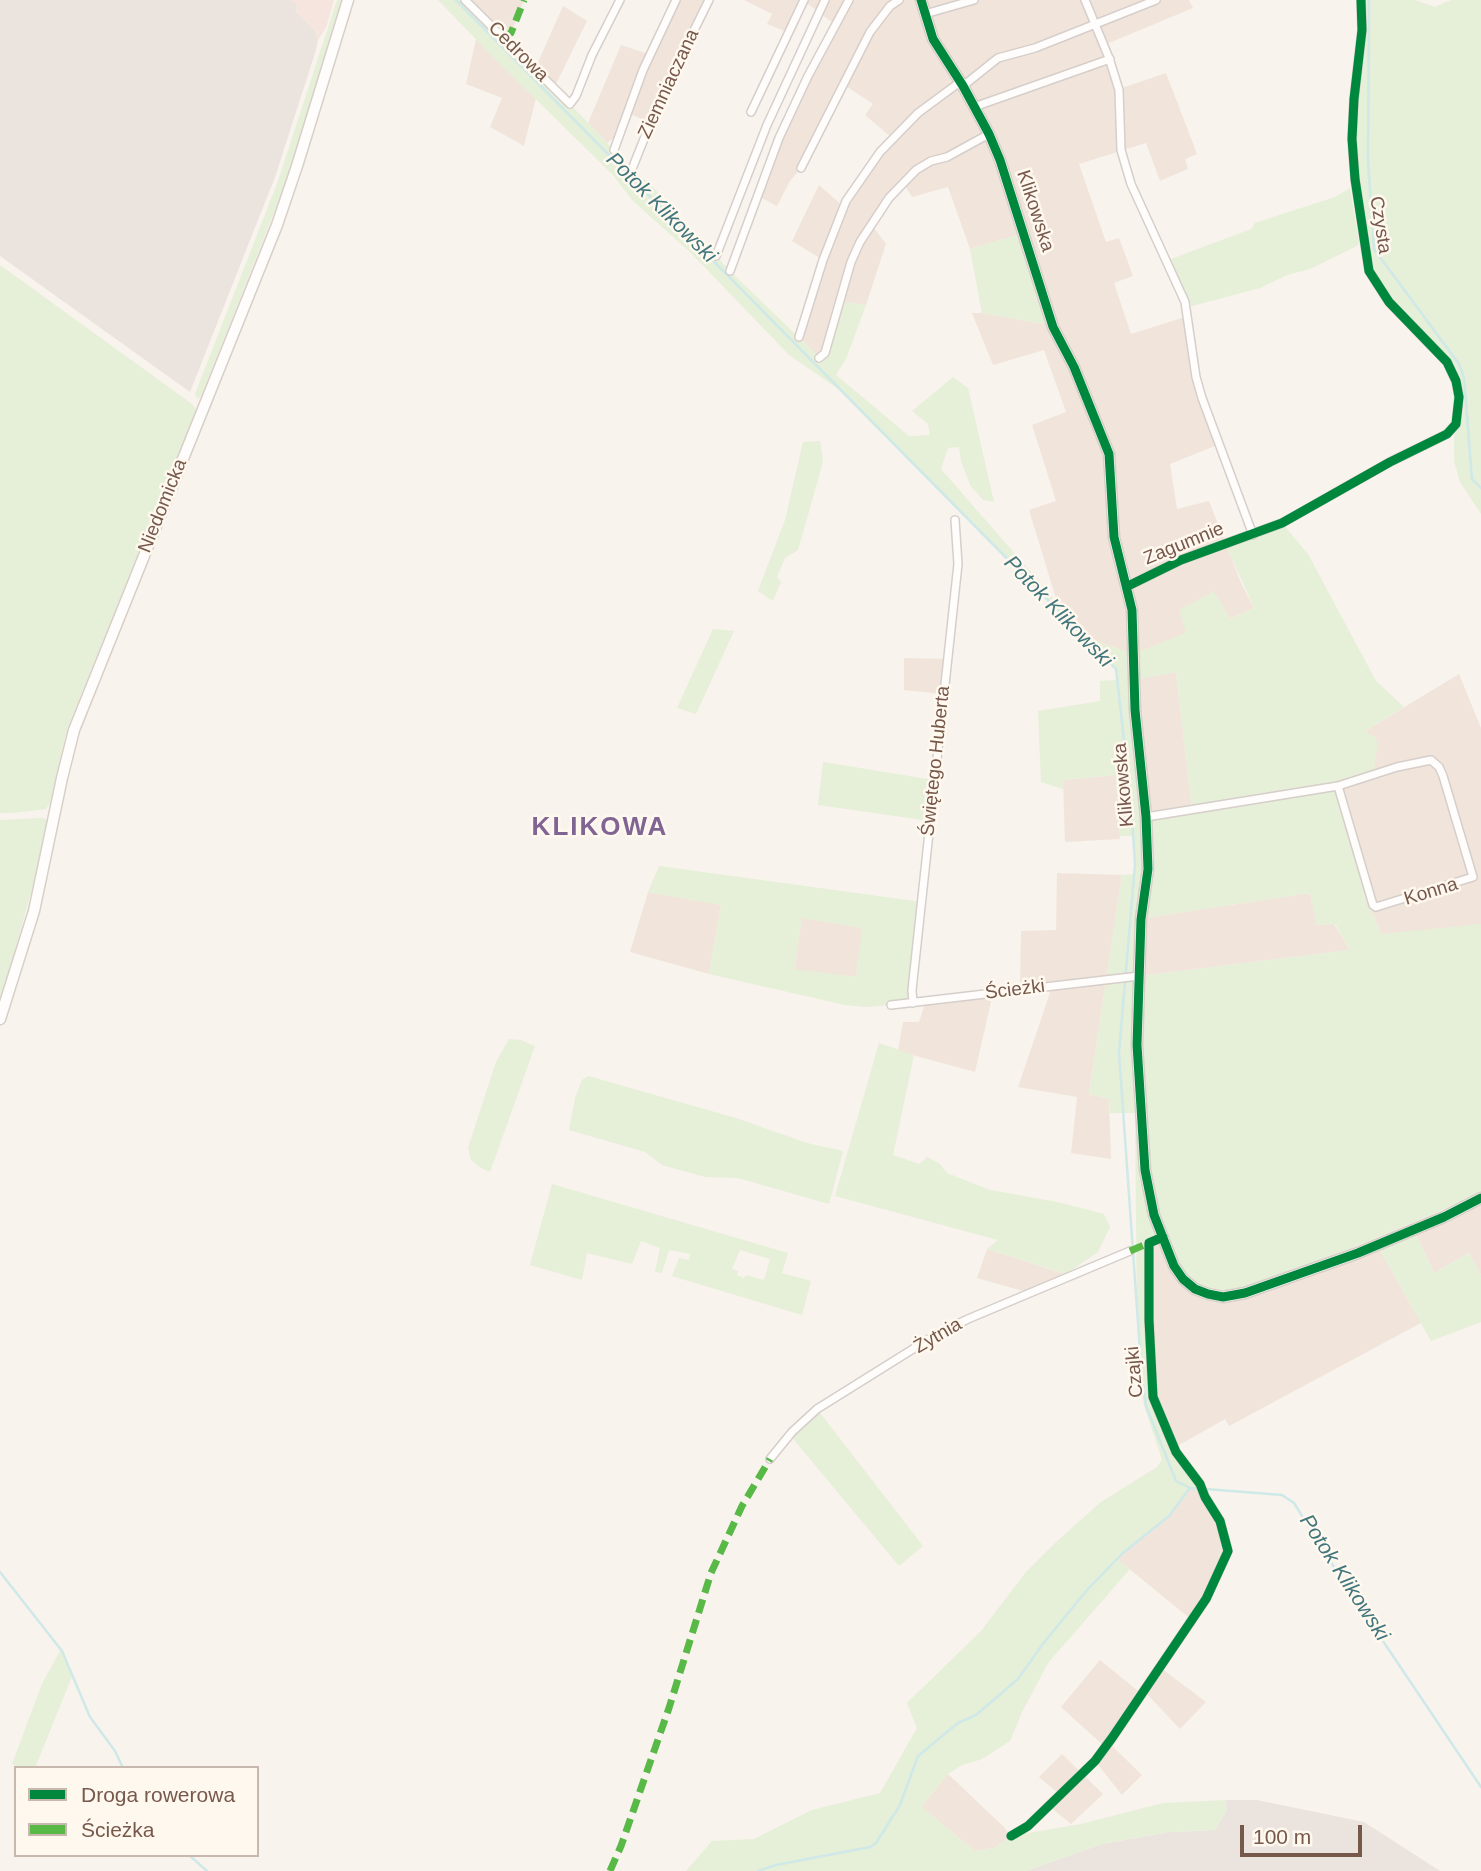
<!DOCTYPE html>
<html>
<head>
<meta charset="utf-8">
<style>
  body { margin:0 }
  #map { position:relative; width:1481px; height:1871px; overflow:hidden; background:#f8f3ed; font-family:Arial,sans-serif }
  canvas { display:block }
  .legend { position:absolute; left:14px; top:1766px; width:245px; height:91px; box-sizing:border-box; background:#fff8ef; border:2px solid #c9b8ae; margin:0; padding:9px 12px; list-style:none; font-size:21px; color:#77594c }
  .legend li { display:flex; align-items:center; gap:14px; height:35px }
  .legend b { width:35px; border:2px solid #c9b8ae }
  .scale { position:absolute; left:1240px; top:1825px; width:122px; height:32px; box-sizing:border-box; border:4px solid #77594c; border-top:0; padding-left:9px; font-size:21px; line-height:24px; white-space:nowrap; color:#77594c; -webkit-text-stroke:5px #fff8ef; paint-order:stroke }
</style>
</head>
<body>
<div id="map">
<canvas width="1481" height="1871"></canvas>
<ul class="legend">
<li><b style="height:9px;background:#00873e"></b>Droga rowerowa</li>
<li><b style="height:9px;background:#58b947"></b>Ścieżka</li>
</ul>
<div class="scale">100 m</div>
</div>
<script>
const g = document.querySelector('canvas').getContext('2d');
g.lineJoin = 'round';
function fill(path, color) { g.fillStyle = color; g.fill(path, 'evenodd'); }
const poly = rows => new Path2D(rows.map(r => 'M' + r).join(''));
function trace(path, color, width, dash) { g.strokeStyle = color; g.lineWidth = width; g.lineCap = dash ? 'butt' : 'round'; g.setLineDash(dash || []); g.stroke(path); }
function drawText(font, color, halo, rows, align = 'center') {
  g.font = font + ' Arial,sans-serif'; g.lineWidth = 5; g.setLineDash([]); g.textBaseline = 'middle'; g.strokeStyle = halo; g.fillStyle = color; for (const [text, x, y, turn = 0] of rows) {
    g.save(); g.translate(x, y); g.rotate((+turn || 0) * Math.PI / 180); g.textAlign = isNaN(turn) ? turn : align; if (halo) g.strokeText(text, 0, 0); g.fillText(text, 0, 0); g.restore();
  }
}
const residential = poly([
  [466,0,524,0,511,33,504,37],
  [676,0,709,0,650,123,626,112,619,134,607,143,588,123,621,45,651,55],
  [744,0,1189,0,1193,8,1104,45,1119,89,1166,73,1197,154,1185,159,1188,169,1160,181,1146,143,1079,164,1106,242,1119,238,1133,276,1114,283,1131,334,1188,316,1196,377,1220,444,1170,464,1177,509,1209,501,1242,585,1254,608,1230,619,1213,591,1187,633,1133,654,1094,640,1057,602,1029,510,1056,501,1032,425,1066,412,1044,350,993,365,972,313,982,313,1043,324,1050,318,1024,233,970,249,948,187,912,197,903,183,872,225,886,244,866,305,840,301,825,353,819,358,799,337,823,260,792,241,819,185,844,207,893,139,865,115,873,104,843,84,801,168,790,181,777,206,758,196,779,138,834,24,804,1,789,33,767,24,772,14],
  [563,6,587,21,554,88,535,69],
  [476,39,536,98,524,146,490,127,502,98,466,84],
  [904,658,947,659,943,694,904,690],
  [1176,672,1192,809,1146,817,1134,680],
  [1459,674,1481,728,1481,936,1381,934,1364,892,1338,786,1365,731],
  [1116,775,1120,839,1065,842,1063,780],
  [1057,873,1122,875,1089,1094,1109,1099,1111,1159,1071,1153,1077,1097,1018,1087,1052,987,1020,990,1021,931,1056,930],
  [648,892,721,905,709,974,630,952],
  [1310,893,1317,925,1334,924,1350,950,1139,976,1144,918],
  [802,917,863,928,856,977,794,970],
  [993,993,975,1072,898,1051,903,1022,919,1022,926,1001],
  [1481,1198,1481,1275,1469,1253,1434,1273,1414,1230],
  [1163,1237,1208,1294,1377,1245,1421,1323,1229,1426,1225,1419,1174,1448,1153,1397,1149,1243],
  [987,1249,1071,1276,1030,1293,977,1278],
  [1198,1485,1220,1521,1228,1551,1192,1620,1117,1559,1169,1516,1190,1489],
  [1100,1660,1143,1695,1109,1743,1142,1775,1122,1795,1095,1761,1105,1747,1061,1707],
  [1161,1668,1206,1702,1180,1729,1145,1692],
  [1062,1754,1103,1794,1071,1824,1049,1806,1060,1795,1039,1777],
  [948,1774,1004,1827,1011,1836,994,1848,975,1851,921,1807]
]);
const commercial = poly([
  [291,0,334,0,326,28,318,40,315,31,298,14]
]);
const industrial = poly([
  [0,0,291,0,297,5,296,11,298,14,315,31,318,40,316,50,275,177,190,392,0,256],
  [1225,1800,1257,1800,1364,1822,1440,1871,1026,1871,1102,1844,1170,1832,1215,1830,1227,1810]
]);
const green = poly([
  [337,0,342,0,285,185,201,396,197,399,195,394,278,181],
  [438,0,466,0,570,104,632,169,653,187,730,271,819,357,825,353,840,301,866,305,846,359,836,375,909,436,930,435,928,424,912,411,953,377,968,388,994,502,983,500,970,485,961,461,959,447,948,448,941,469,1057,602,1094,640,1133,654,1186,633,1179,610,1214,591,1230,619,1254,608,1226,545,1282,523,1308,554,1376,681,1404,707,1365,731,1375,737,1378,744,1373,775,1338,786,1368,885,1364,893,1381,934,1481,924,1481,1194,1280,1278,1223,1297,1183,1279,1163,1238,1149,1243,1151,1383,1165,1429,1198,1485,1190,1489,1169,1516,1117,1558,1130,1569,1048,1663,1022,1712,1010,1741,982,1759,962,1765,948,1774,921,1807,975,1851,994,1848,1011,1836,1081,1824,1163,1803,1225,1800,1227,1810,1215,1830,1170,1832,1102,1844,1026,1871,686,1871,712,1841,754,1839,812,1810,880,1793,917,1728,907,1703,981,1631,1026,1572,1055,1543,1101,1502,1157,1467,1162,1460,1144,1405,1140,1379,1137,1320,1135,1113,1110,1113,1109,1099,1089,1094,1122,875,1135,874,1133,836,1119,836,1116,775,1063,780,1063,789,1041,782,1038,711,1100,701,1100,681,1117,680,1116,670,844,393,789,355,692,254,632,200,613,175,497,61],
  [1176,672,1192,809,1146,817,1134,680],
  [1310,893,1317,925,1335,924,1350,950,1140,976,1144,918],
  [1361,0,1415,0,1435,7,1451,0,1481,0,1481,514,1460,482,1454,461,1454,436,1458,414,1455,381,1441,359,1389,302,1369,271,1355,179,1354,99],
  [1350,188,1359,242,1357,246,1310,269,1287,275,1260,288,1192,306,1180,285,1171,259,1251,229,1255,223,1335,197],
  [1024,233,1050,318,1043,324,982,313,970,249],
  [0,265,192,404,196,410,67,729,50,803,46,809,13,813,0,813],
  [820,441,823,462,798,550,785,558,777,577,781,582,773,601,758,591,785,520,803,442],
  [713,629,734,631,696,714,677,708],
  [823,762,934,780,930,821,818,805],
  [41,818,46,819,47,822,41,857,0,1003,0,820],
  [659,866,922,902,913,1003,866,1007,845,1005,709,974,721,905,648,892],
  [802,918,862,928,856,977,794,969],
  [509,1039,521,1040,535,1046,490,1172,481,1168,471,1160,468,1148,496,1062],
  [879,1043,914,1055,893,1155,919,1164,927,1157,939,1163,947,1173,990,1190,1058,1202,1104,1214,1110,1227,1098,1252,1066,1274,987,1249,998,1240,835,1196],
  [588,1076,736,1118,807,1143,843,1151,829,1204,738,1178,705,1177,662,1165,645,1152,569,1130,575,1098,582,1080],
  [552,1184,788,1253,782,1273,811,1281,802,1315,672,1276,679,1258,689,1260,690,1254,669,1250,662,1273,655,1272,660,1248,641,1241,632,1264,587,1253,582,1280,530,1265],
  [740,1250,770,1259,764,1280,746,1275,744,1278,737,1275,738,1271,732,1269],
  [1414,1230,1434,1273,1469,1253,1481,1275,1481,1322,1431,1341,1377,1245],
  [817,1409,923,1546,899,1566,790,1435],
  [61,1649,73,1674,35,1768,19,1768,12,1764,42,1684]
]);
const stream = poly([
  [456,0,1116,669,1131,802,1135,864,1119,1053,1142,1379,1146,1406,1176,1481,1190,1488,1199,1489],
  [1369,0,1368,161,1374,249,1459,364,1464,378,1472,479,1481,488],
  [1206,1489,1282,1495,1294,1503,1342,1580,1481,1787],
  [0,1572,62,1651,90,1717,115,1751,123,1768],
  [189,1855,207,1871],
  [758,1871,776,1865,870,1847,876,1843,900,1805,918,1756,958,1723,976,1715,1018,1679,1042,1645,1087,1590,1123,1553,1169,1516,1190,1488]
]);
const street = poly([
  [465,0,570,104,576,96,592,55,620,0],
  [1085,0,1109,58,1119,90,1121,150,1131,184,1185,302,1196,377,1202,398,1253,535],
  [925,14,974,0],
  [963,86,998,58,1035,48,1156,0],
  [974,107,1110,59],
  [751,112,804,0],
  [614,150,643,70,676,0],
  [801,168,870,32,890,6,899,0],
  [632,169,660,99,709,0],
  [716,256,767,125,825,0],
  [730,271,779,138,808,76,849,0],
  [799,337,823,260,846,201,880,152,918,113,960,82],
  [819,358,825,353,851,262,860,242,889,198,916,170,931,161,947,157,989,134],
  [1128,586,1181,560,1282,523,1390,462,1447,434,1456,424,1459,397,1456,381,1447,362,1389,302,1369,271,1355,179,1352,139,1354,99,1362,30,1361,0],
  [1146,817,1338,786,1397,767,1431,760,1439,767,1443,776,1473,877,1376,907,1373,905,1338,786],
  [913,1003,912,990,958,564,955,520],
  [891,1005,1139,976],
  [770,1459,792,1432,817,1409,937,1334,968,1319,1130,1251],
  [1011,1836,1028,1826,1060,1795,1095,1761,1112,1738,1206,1599,1228,1551,1220,1521,1205,1497,1200,1484,1176,1452,1153,1397,1149,1320,1149,1243,1163,1237]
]);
const secondary = poly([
  [921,0,933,39,963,86,989,134,1000,160,1053,327,1074,367,1109,454,1114,537,1132,610,1135,710,1146,817,1148,869,1141,919,1137,1045,1145,1170,1154,1215,1174,1266,1183,1279,1195,1289,1208,1294,1223,1297,1245,1293,1358,1253,1444,1217,1481,1198],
  [0,1019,34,911,62,778,74,730,277,225,297,166,348,0]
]);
const quiet = poly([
  [504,37,511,33,524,0],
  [1130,1251,1149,1243],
  [610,1871,621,1846,669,1708,711,1573,742,1506,770,1459]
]);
const cycleway = poly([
  [921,0,933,39,963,86,989,134,1000,160,1053,327,1074,367,1109,454,1114,537,1132,610,1135,710,1146,817,1148,869,1141,919,1137,1045,1145,1170,1154,1215,1174,1266,1183,1279,1195,1289,1208,1294,1223,1297,1245,1293,1358,1253,1444,1217,1481,1198],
  [1128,586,1181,560,1282,523,1390,462,1447,434,1456,424,1459,397,1456,381,1447,362,1389,302,1369,271,1355,179,1352,139,1354,99,1362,30,1361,0],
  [1011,1836,1028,1826,1060,1795,1095,1761,1112,1738,1206,1599,1228,1551,1220,1521,1205,1497,1200,1484,1176,1452,1153,1397,1149,1320,1149,1243,1163,1237]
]);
const streetNames = [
  ["Cedrowa",518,52,45],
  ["Ziemniaczana",669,84,-65],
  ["Klikowska",1035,211,72],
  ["Czysta",1380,225,81],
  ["Niedomicka",163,506,-68],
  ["Zagumnie",1184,544,-22],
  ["Świętego Huberta",936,761,-84],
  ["Klikowska",1124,785,-95],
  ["Konna",1431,892,-17],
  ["Ścieżki",1015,990,-7],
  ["Żytnia",938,1336,-30],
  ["Czajki",1135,1372,-95]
];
const waterNames = [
  ["Potok Klikowski",661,208,45],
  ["Potok Klikowski",1058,612,46],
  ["Potok Klikowski",1344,1578,57]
];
const districtNames = [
  ["KLIKOWA",600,828]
];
fill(residential, '#f1e5db');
fill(commercial, '#f5e5de');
fill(industrial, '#ebe3de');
fill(green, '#e6efd8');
trace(stream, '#cfe8e8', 2.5);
trace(street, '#d6ceca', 10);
trace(secondary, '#d8cfc9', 13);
trace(street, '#fefdfc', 7);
trace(secondary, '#fefdfc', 10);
trace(quiet, '#58b947', 7, [14, 7]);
trace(cycleway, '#00873e', 9);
drawText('19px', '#77594c', '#fff8ef', streetNames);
drawText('italic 21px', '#40767c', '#fff8ef', waterNames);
g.letterSpacing = '2px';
drawText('bold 26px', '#806493', '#fff8ef', districtNames);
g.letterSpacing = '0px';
</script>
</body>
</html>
